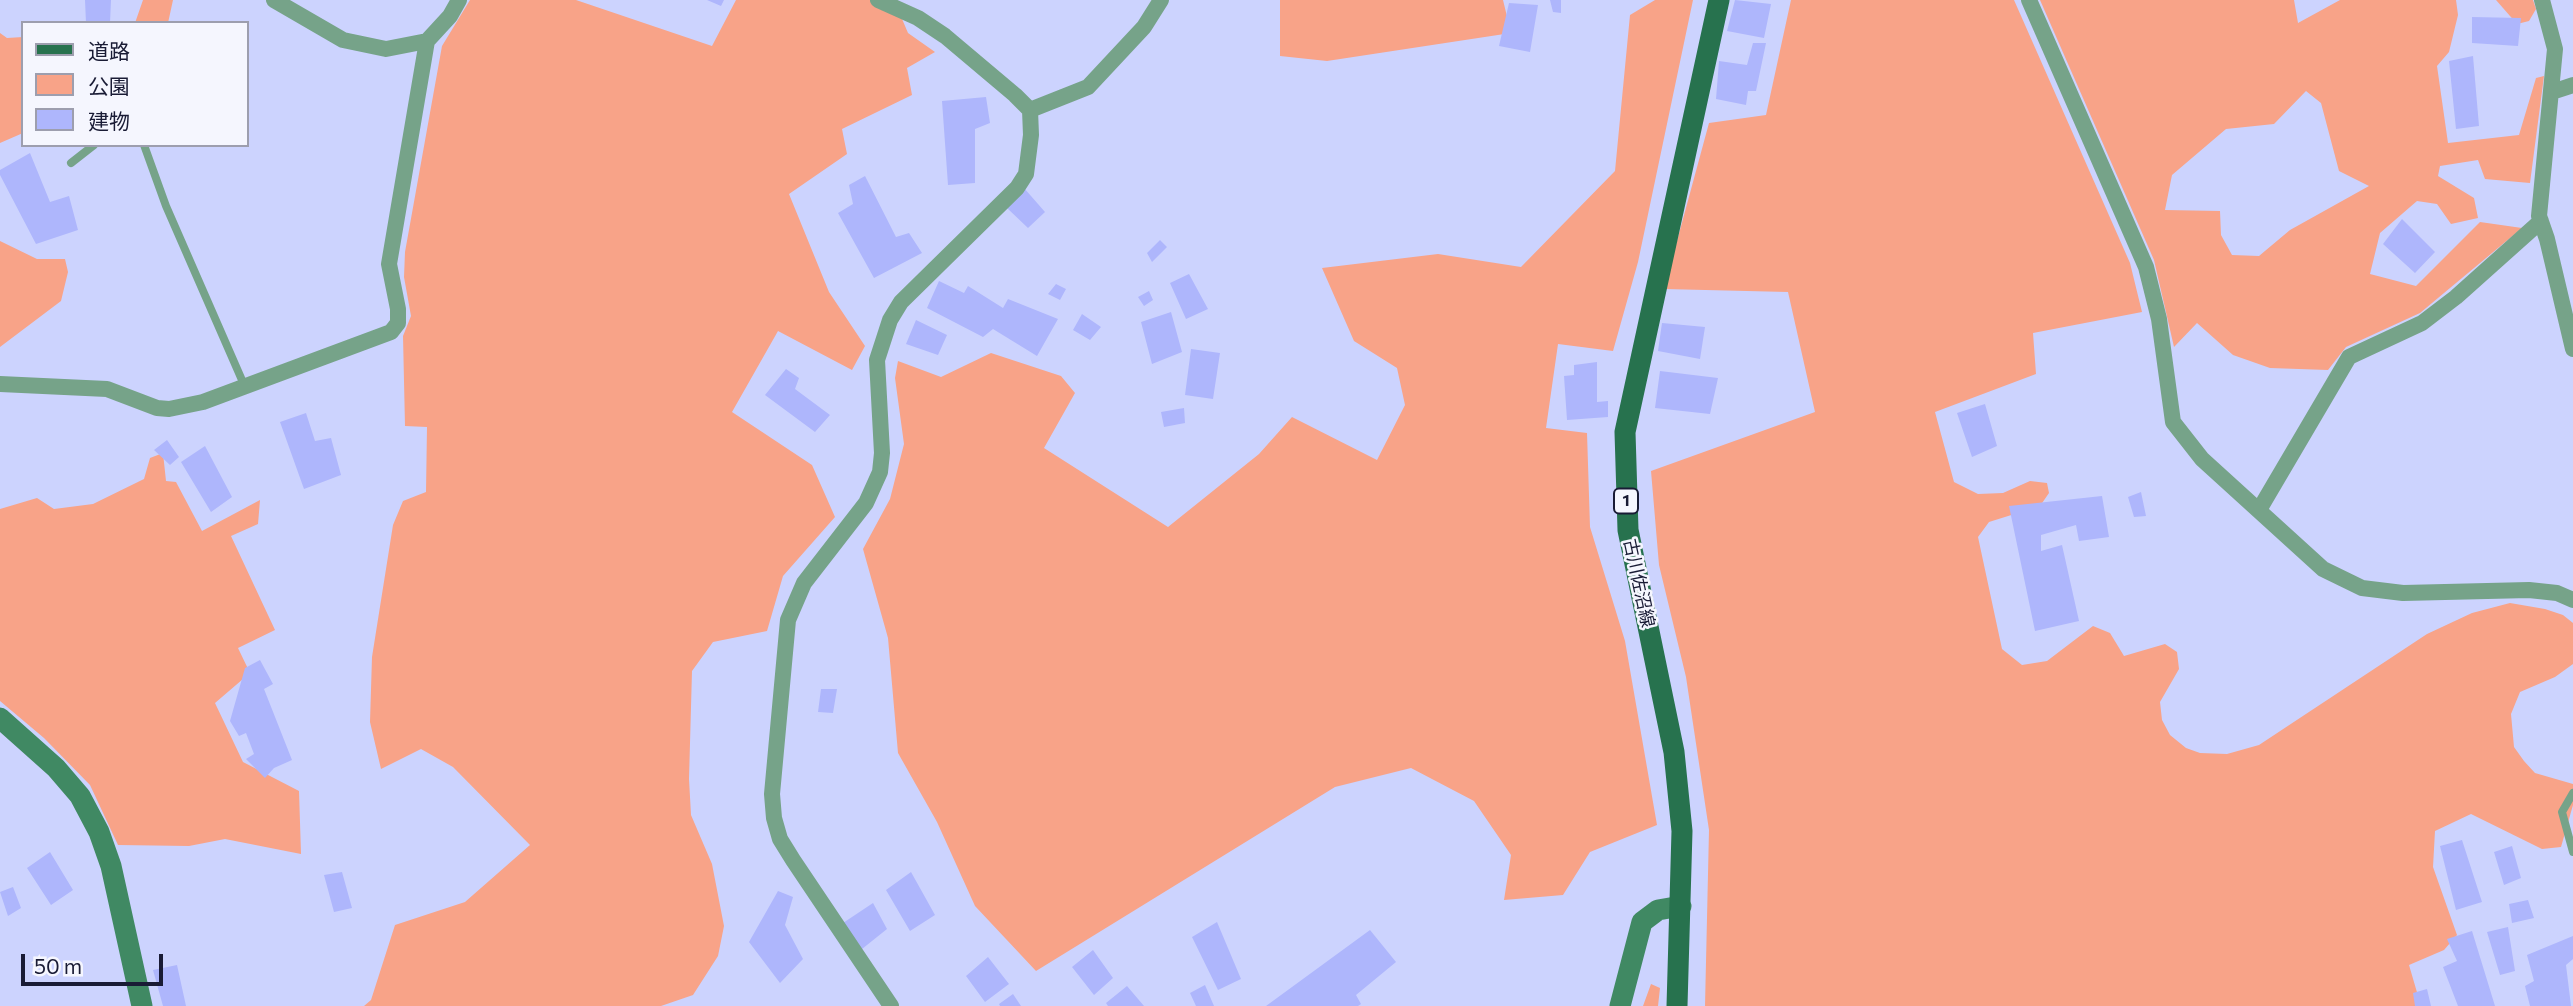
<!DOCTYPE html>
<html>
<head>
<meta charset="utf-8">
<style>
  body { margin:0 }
  #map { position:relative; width:2573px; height:1006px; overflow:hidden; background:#ccd3fe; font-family:Commissioner,"Noto Sans JP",sans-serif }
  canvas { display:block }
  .legend { position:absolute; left:21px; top:21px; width:228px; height:126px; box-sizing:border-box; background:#f5f6fe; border:2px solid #9d9eae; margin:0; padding:9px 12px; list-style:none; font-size:21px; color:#191b35 }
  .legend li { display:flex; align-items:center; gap:14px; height:35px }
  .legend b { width:35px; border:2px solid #9d9eae }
  .scale { position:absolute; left:21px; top:954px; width:142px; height:32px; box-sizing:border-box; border:4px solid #191b35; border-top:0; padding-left:9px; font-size:21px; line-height:24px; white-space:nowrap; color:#191b35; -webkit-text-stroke:5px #f5f6fe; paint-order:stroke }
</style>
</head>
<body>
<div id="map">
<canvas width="2573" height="1006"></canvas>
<ul class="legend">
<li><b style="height:9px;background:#27724e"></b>道路</li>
<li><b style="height:19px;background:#f8a388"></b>公園</li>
<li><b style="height:19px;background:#aeb6fc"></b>建物</li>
</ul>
<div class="scale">50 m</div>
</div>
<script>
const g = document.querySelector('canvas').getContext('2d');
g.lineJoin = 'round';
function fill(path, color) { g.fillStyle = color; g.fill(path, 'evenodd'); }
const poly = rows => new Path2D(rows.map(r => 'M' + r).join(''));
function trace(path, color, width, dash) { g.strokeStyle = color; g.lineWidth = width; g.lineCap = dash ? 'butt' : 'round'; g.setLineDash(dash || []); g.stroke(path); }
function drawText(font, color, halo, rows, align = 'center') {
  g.font = font + ' Commissioner,"Noto Sans JP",sans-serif'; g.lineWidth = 5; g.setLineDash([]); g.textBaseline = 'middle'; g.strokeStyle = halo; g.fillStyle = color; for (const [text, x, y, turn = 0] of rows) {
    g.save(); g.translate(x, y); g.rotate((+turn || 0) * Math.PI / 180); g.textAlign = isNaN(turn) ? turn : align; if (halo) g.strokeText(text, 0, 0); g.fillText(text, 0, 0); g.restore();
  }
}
const green = poly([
  [143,0,173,0,168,23,135,23],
  [470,0,576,0,712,46,736,0,894,0,908,33,935,52,907,68,912,95,842,129,847,154,789,194,829,292,865,346,852,370,778,331,732,412,812,465,835,517,783,576,767,631,713,642,692,671,689,779,691,815,712,864,724,926,718,956,693,995,661,1006,364,1006,371,1000,395,925,465,902,530,845,453,767,421,749,381,769,370,722,372,657,393,525,403,501,426,492,427,427,405,426,403,336,411,316,404,277,405,252,442,46],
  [1280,0,1503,0,1511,33,1327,61,1280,56],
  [1655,0,1693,0,1638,262,1613,351,1558,344,1546,428,1587,433,1590,527,1625,641,1657,825,1590,852,1563,895,1504,900,1511,855,1474,801,1411,768,1335,787,1036,971,975,906,937,822,898,753,888,638,863,549,890,499,904,444,895,378,898,361,941,377,991,353,1061,376,1075,393,1044,448,1168,527,1259,454,1292,417,1377,460,1405,405,1397,368,1354,341,1322,268,1438,254,1521,267,1615,171,1630,15],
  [1791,0,2014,0,2130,263,2142,312,2033,333,2036,374,1935,412,1954,482,1978,494,2003,493,2030,481,2047,483,2049,493,2040,506,1989,522,1978,537,2002,649,2022,665,2047,661,2093,626,2110,633,2124,656,2165,644,2177,652,2179,669,2160,702,2162,720,2170,735,2186,748,2200,753,2227,754,2259,745,2427,634,2472,613,2510,603,2545,609,2563,615,2573,623,2573,664,2555,677,2520,692,2511,714,2514,747,2524,761,2535,773,2573,784,2573,805,2561,847,2542,849,2471,814,2435,831,2433,867,2457,935,2444,950,2409,965,2421,1006,1705,1006,1709,830,1686,677,1659,565,1651,471,1815,412,1788,292,1664,289,1709,123,1766,115],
  [2040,0,2294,0,2298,23,2340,0,2456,0,2458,15,2449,52,2437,66,2448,143,2519,135,2536,78,2544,76,2530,183,2485,179,2478,160,2440,166,2438,176,2474,198,2478,218,2451,224,2437,204,2417,201,2380,233,2370,274,2416,286,2480,222,2522,228,2420,313,2346,347,2328,370,2270,368,2233,355,2197,323,2174,347,2154,260],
  [2306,91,2321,103,2339,171,2369,186,2290,230,2259,256,2232,255,2221,235,2220,211,2165,210,2172,175,2226,129,2274,124],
  [2496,0,2533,0,2536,9,2529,21,2517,24],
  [0,33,7,38,23,37,23,133,0,143],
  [0,241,37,259,65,259,68,272,61,301,0,347],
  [163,453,166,481,176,482,202,531,260,500,258,524,231,536,275,630,238,648,250,673,215,703,243,762,299,791,301,854,225,839,189,846,118,845,90,785,44,738,0,701,0,509,37,498,54,509,93,504,144,479,150,458],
  [1651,984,1660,988,1658,1006,1643,1006]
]);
const building = poly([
  [85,0,111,0,110,23,86,23],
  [707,0,724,0,721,6],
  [1550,0,1561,0,1561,13,1553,12],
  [1735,0,1771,4,1764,38,1727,31],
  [1509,3,1538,5,1530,52,1499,46],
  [2472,17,2521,18,2518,46,2472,43],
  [1753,43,1766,43,1756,91,1748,91,1746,105,1716,99,1719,61,1747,65],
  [2473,56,2479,126,2456,129,2449,61],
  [986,97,990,123,975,129,975,183,948,185,942,101],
  [30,153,50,202,69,196,78,230,36,244,0,175,0,170],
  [865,176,896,237,909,233,922,253,874,278,838,213,853,204,849,185],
  [1024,188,1045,212,1028,228,1007,208],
  [2402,219,2435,252,2415,273,2383,244],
  [1160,240,1167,247,1152,262,1147,253],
  [1189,274,1208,309,1186,319,1170,283],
  [939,281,964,293,968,286,1003,308,1008,299,1058,319,1037,356,993,329,983,337,927,308],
  [1056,284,1066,289,1060,300,1048,294],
  [1149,291,1153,300,1144,306,1138,297],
  [1171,312,1182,352,1152,364,1141,322],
  [1082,314,1101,327,1090,340,1073,330],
  [916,320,947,335,938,355,906,344],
  [1662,323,1705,327,1700,359,1658,351],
  [1191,349,1220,353,1213,399,1185,395],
  [1597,362,1597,402,1608,401,1608,417,1567,420,1564,376,1574,375,1574,365],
  [786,369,799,378,795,389,830,415,815,432,765,395],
  [1660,371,1718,378,1710,414,1655,408],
  [1985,404,1997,446,1972,457,1957,413],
  [1184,408,1185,423,1164,427,1161,412],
  [306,413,315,441,331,438,341,475,304,489,280,422],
  [167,440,179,457,170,465,154,450],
  [205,446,232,497,211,512,181,462],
  [2141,492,2146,516,2134,517,2128,497],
  [2102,496,2109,537,2079,541,2076,525,2041,535,2041,551,2062,545,2079,621,2035,631,2009,506],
  [260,660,273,684,264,689,292,760,274,768,265,778,246,759,254,754,246,733,239,736,230,721,245,668],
  [821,689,837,689,833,713,818,712],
  [2462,840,2482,902,2456,910,2440,846],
  [2512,846,2521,878,2504,885,2494,852],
  [50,852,73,890,51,905,27,868],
  [342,872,352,908,334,912,324,875],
  [911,872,935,915,910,931,886,890],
  [13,887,21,908,8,916,0,892],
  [778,891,793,897,785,925,803,959,780,983,749,942],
  [2528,900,2534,918,2512,923,2509,904],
  [873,903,887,929,862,949,843,923],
  [1217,922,1241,979,1218,990,1192,937],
  [2508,927,2515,971,2500,975,2487,932],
  [1370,930,1396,962,1356,995,1361,1004,1358,1006,1266,1006],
  [2472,931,2495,1006,2458,1006,2443,967,2457,961,2447,939],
  [2573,936,2573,959,2566,965,2571,1006,2530,1006,2525,986,2534,981,2527,955],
  [1093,950,1113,978,1094,995,1072,967],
  [988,957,1009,984,985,1002,966,976],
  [177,965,186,1006,163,1006,153,970],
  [1205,985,1214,1006,1196,1006,1190,993],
  [1127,986,1144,1006,1108,1006,1106,1003],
  [2427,989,2431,1006,2415,1006,2413,993],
  [1013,994,1021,1006,1000,1006,999,1004]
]);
const lane = poly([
  [144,145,166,206,245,387],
  [71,163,94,145],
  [2573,793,2562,812,2573,852]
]);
const street = poly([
  [274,0,343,40,386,49,427,41,450,16,459,0],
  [878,0,918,18,945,36,1015,95,1030,110,1031,135,1026,174,1017,188,901,302,890,320,877,360,882,453,880,472,866,503,804,583,788,620,772,794,774,818,780,839,793,860,891,1006],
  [2029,0,2146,267,2159,319,2173,422,2202,459,2323,569,2362,588,2403,593,2529,590,2557,593,2573,600],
  [2542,0,2555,49,2539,216,2547,239,2573,349],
  [2552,92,2573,85],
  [1030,110,1088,87,1144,27,1161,0],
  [0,384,107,389,157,408,169,409,203,402,391,332,398,323,398,309,389,264,427,41],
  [2259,510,2349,357,2422,323,2456,297,2541,221]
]);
const secondary = poly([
  [0,718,56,768,80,796,99,832,111,866,142,1006],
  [1620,1006,1642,922,1658,910,1681,906]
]);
const primary = poly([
  [1677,1006,1682,831,1674,752,1628,530,1625,432,1719,0]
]);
const shields = [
  [1626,501,24]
];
const shieldNames = [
  ["1",1626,501]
];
const streetNames = [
  ["古川佐沼線",1639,583,78]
];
fill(green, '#f8a388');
fill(building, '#aeb6fc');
trace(lane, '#76a389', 8);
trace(street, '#76a389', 16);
trace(secondary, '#408963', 21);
trace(primary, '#27724e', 21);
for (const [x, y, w] of shields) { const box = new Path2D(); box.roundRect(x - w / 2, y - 12.5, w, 25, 5); g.fillStyle = '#f5f6fe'; g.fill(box); trace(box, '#191b35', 2); }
drawText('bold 16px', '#191b35', null, shieldNames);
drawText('18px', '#191b35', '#f5f6fe', streetNames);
</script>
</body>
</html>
